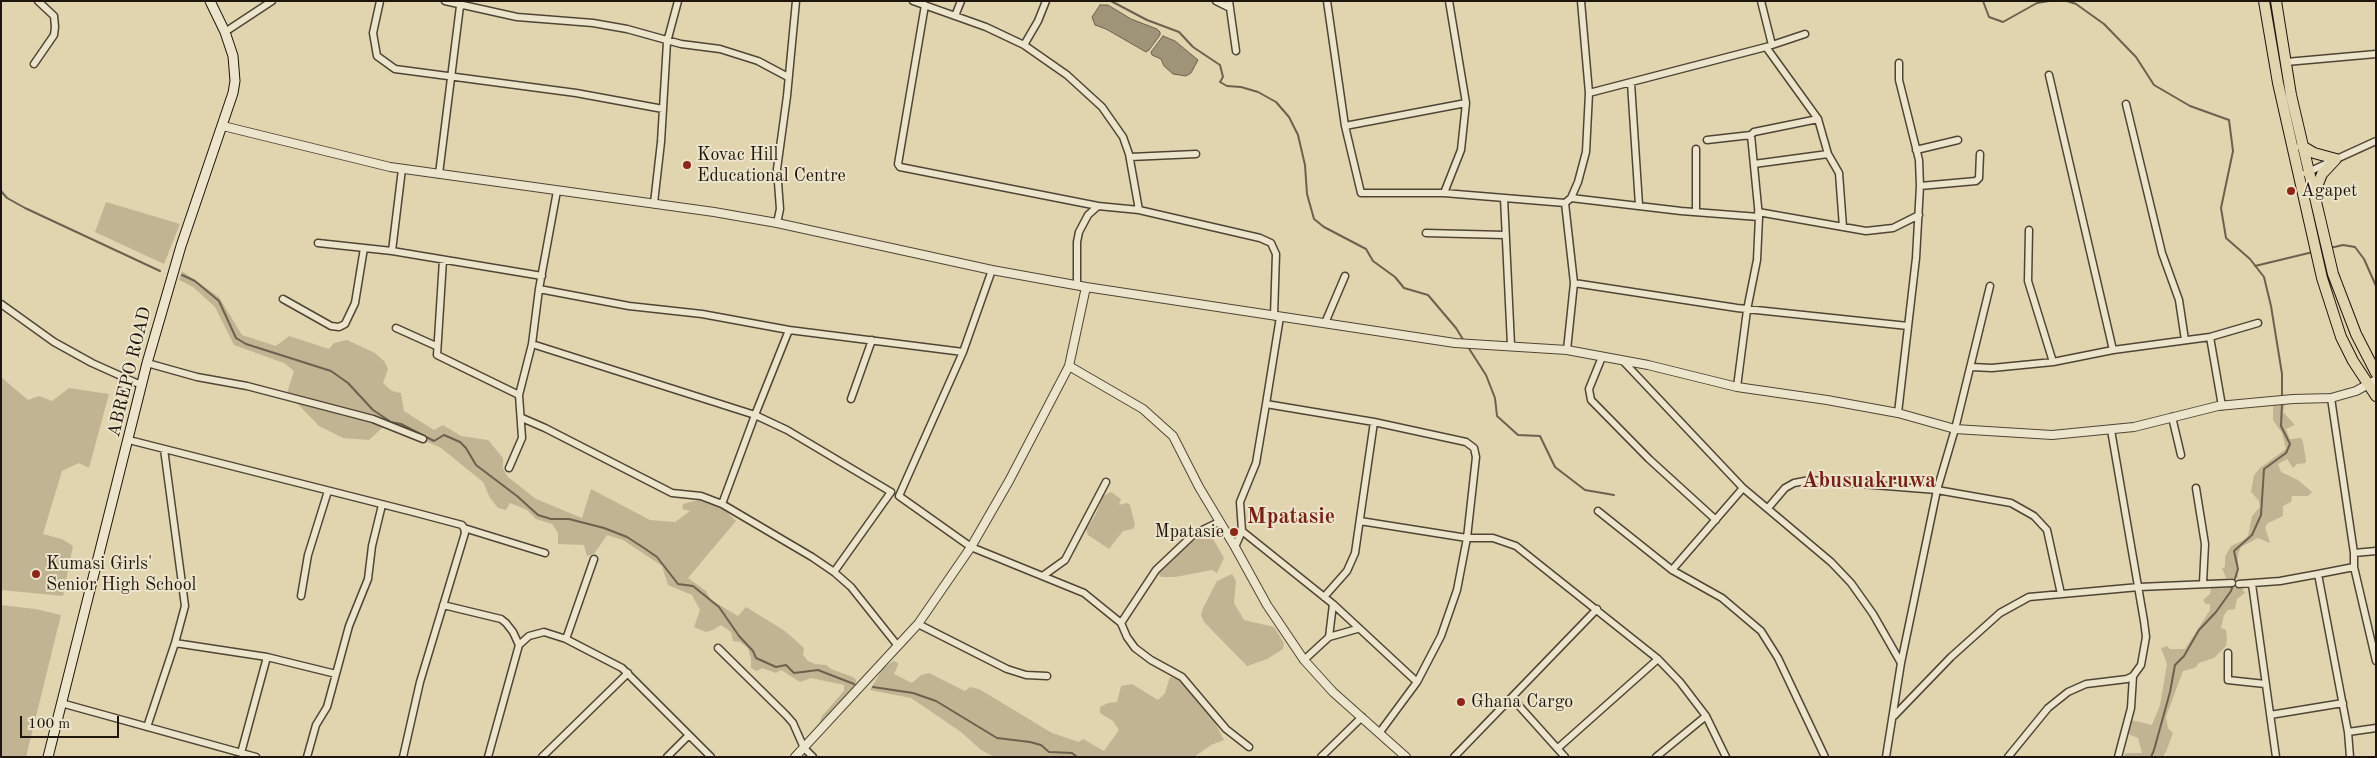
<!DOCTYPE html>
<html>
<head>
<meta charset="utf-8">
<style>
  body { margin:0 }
  #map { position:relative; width:2377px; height:758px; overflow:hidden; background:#e1d5af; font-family:"Old Standard TT",serif }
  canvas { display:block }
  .frame { position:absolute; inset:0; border:2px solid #20150c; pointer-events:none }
  .scale { position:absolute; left:20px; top:716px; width:99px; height:22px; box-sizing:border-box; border:2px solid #20150c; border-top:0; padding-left:6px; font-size:15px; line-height:18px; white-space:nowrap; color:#20150c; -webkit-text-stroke:4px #ece4cb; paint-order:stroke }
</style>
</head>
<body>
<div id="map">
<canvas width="2377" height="758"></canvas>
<div class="frame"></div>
<div class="scale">100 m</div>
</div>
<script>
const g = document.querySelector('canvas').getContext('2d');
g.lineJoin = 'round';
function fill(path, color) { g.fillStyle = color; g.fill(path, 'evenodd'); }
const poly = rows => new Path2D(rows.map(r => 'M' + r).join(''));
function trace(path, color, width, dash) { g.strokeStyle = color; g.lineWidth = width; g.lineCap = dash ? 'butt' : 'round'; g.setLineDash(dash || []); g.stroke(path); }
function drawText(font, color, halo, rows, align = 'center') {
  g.font = font + ' "Old Standard TT",serif'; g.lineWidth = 4; g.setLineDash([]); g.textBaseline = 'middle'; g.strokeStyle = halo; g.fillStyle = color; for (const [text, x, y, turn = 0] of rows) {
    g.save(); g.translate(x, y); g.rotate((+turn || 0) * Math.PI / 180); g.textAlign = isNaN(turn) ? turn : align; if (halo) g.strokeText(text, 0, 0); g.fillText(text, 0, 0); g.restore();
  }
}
const green = poly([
  [106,202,180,224,164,264,95,232],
  [182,271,219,297,242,335,276,346,289,336,329,349,334,343,347,340,375,353,384,361,388,369,383,383,392,391,401,393,404,411,434,430,443,425,461,436,488,440,503,458,503,469,508,477,536,499,582,518,591,489,650,520,675,522,690,511,682,509,683,504,698,500,711,503,726,511,736,521,688,578,706,591,711,600,738,616,746,607,785,631,804,648,803,655,808,661,815,664,826,665,831,669,853,677,856,680,855,687,818,727,822,716,844,691,844,685,811,678,800,682,781,670,776,673,762,668,757,671,751,668,751,659,748,648,740,642,733,641,731,632,721,625,713,630,706,632,694,627,700,610,692,595,668,585,662,566,623,540,607,535,594,554,587,556,584,545,558,544,558,533,552,524,536,519,527,510,510,503,506,510,498,508,490,498,483,482,441,448,392,426,382,428,369,440,343,438,319,426,287,393,294,371,284,363,234,345,215,307,193,287,179,280],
  [1,377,28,400,39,396,52,401,69,388,109,394,89,468,79,463,62,471,43,534,62,539,73,546,63,596,1,590],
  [2285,404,2283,412,2295,425,2286,429,2289,437,2290,439,2301,438,2303,442,2306,461,2306,463,2297,464,2293,468,2287,459,2278,464,2281,472,2298,480,2312,492,2308,496,2292,496,2291,502,2283,506,2283,516,2268,523,2265,527,2270,543,2258,538,2241,547,2238,554,2238,578,2226,578,2222,568,2225,567,2225,557,2231,546,2242,541,2248,536,2252,516,2260,507,2259,501,2251,492,2254,475,2260,468,2286,449,2282,433,2273,420,2273,405],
  [1111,492,1121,499,1119,505,1127,503,1130,505,1135,525,1133,529,1123,531,1109,549,1088,535,1086,529,1096,514,1103,496],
  [1208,536,1212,537,1224,558,1217,573,1212,570,1175,577,1161,577,1157,572,1161,566,1196,539],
  [1232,574,1236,581,1234,603,1244,620,1274,627,1284,643,1283,649,1267,659,1247,666,1204,622,1201,615,1203,608,1217,581],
  [2212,585,2241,587,2245,593,2237,599,2235,609,2228,610,2224,615,2221,628,2226,630,2227,637,2226,646,2214,658,2199,663,2195,668,2183,671,2166,717,2168,728,2173,733,2166,752,2162,757,2125,757,2124,756,2126,753,2142,753,2138,738,2128,734,2131,720,2152,725,2160,705,2167,664,2161,648,2167,646,2170,649,2185,649,2210,610,2210,604,2206,604,2203,600,2210,594],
  [1,605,35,609,61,615,26,757,1,757],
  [894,661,898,663,898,665,894,674,912,683,921,675,929,673,965,691,970,687,979,689,1052,733,1079,742,1083,739,1104,751,1119,730,1113,721,1100,713,1100,707,1108,703,1117,702,1121,686,1132,684,1158,700,1165,693,1170,677,1181,679,1206,706,1224,740,1211,745,1194,757,994,757,981,750,961,732,911,698,870,690,883,668]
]);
const water = poly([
  [1100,5,1108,5,1131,19,1157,29,1160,32,1160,35,1149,50,1146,52,1106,29,1095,25,1092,17,1100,5],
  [1163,36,1175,41,1198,60,1191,73,1186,76,1173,74,1164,66,1161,59,1152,55,1151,52,1163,36]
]);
const stream = poly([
  [1111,1,1147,20,1179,32,1193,47,1220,65,1223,77,1220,82,1227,86,1241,87,1258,92,1276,102,1289,117,1298,135,1305,165,1307,194,1314,219,1324,227,1366,249,1373,261,1395,277,1404,288,1428,295,1456,328,1464,341],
  [1983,1,1989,17,2003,22,2037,3,2049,1],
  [2067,1,2076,4,2104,24,2136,57,2154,85,2190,106,2229,120,2233,151,2221,208,2226,238,2250,259,2264,277,2271,306,2282,374,2282,398],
  [1,191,7,198,25,208,160,271],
  [2330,248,2343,245,2355,247,2364,259,2376,286],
  [2255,266,2313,252],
  [182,275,195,281,219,301,236,338,246,344,331,371,348,383,373,410,391,422,401,424,434,441,444,435,460,442,466,448,476,465,517,496,538,515,551,519,569,519,604,528,627,537,644,548,657,557,678,584,693,586,719,607,739,636,753,651,756,658,776,667,786,665,794,673,818,670,854,684],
  [1468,347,1486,375,1495,398,1497,416,1518,435,1540,436,1555,467,1585,490,1614,495],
  [873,687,913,693,936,701,997,738,1030,742,1041,745,1049,752,1072,753,1077,757],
  [2151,757,2154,750,2170,692,2175,665,2184,656,2199,630,2216,612,2231,591,2238,569,2234,551,2252,535,2261,515,2264,469,2286,453,2290,444,2281,426,2282,403]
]);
const minor = poly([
  [380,1,373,33,377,56,395,69,576,93,663,109],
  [445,1,517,17,593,23,627,29,681,44,720,49,758,61,788,77],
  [913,1,986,27,1024,45,1067,75,1102,107,1123,137,1129,154,1139,210,1098,206,1088,215,1079,232,1077,242,1077,285],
  [1216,1,1230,8],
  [1229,1,1236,51],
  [1327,1,1345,126,1466,103,1449,1],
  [1761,1,1772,45],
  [925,5,898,164,900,167,1098,206],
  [955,16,961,1],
  [225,32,272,1],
  [1024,45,1038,21,1046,1],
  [2286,62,2376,54],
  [34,64,54,35,55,27,54,16,38,1],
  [2049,75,2113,350],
  [1631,83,1639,205],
  [1589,93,1766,47,1805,34],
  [2126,104,2162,253,2179,300,2185,340],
  [1818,119,1828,154,1839,173,1843,227],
  [1345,126,1361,193,1444,193,1461,150,1466,103],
  [1707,140,1751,135],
  [1916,150,1958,140],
  [1130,157,1196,154],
  [1754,164,1828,154],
  [402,169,392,251,542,276],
  [2306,173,2376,141],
  [439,174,460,6],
  [1920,186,1976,181,1979,178,1980,154],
  [1444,193,1565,203,1571,198,1578,182,1586,152,1589,93,1581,1],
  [1504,198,1511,345],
  [1571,198,1681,211,1759,217],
  [654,203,661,142,667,42,678,1],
  [1565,203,1574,283,1567,350],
  [1139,210,1260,238,1271,243,1276,254,1274,316],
  [1696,212,1696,149],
  [1758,212,1866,231,1893,228,1919,215],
  [777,223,780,209,777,169,787,96,796,1],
  [2029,230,2028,281,2053,362],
  [1426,233,1505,235],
  [318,243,392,251],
  [443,260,437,355,519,395],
  [992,270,963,352,899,496,971,547,1084,593,1121,623,1156,570,1194,534,1219,522],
  [1574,283,1737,308,1908,326],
  [539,289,557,191],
  [283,299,331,326,339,327,345,324,355,303,364,248],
  [1,304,54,342,92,363,141,385],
  [1325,323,1345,276],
  [396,328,436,346],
  [2210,337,2222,406],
  [1602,357,1589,389,1591,400,1649,459,1716,520],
  [1623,361,1743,488,1831,562,1851,583,1873,614,1901,663],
  [147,363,197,377,247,386,373,419,423,439],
  [1971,367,1992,368,2053,362,2113,350,2210,337,2258,323],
  [1737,387,1747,310,1757,260,1759,217,1751,135,1754,132,1818,119,1766,47],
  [2331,398,2354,553,2354,567,2376,661],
  [851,399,872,340],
  [1266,404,1280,317],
  [1898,413,1916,258,1920,186,1919,160,1899,80,1899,63],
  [2172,417,2181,455],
  [522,418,545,428,672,493,701,496,722,504,812,557,834,572,851,587,898,646],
  [129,440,413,512,462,525,464,528,465,533,420,682,403,757],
  [164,449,185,606,175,643,267,657,336,674,349,626,368,579,372,546,382,505],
  [509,468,522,438,519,395,532,344],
  [2196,488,2205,544,2203,583],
  [722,504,755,415,532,344,539,289,629,306,702,314,789,330],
  [1768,508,1785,488,1794,483,1810,480,1937,490,2011,503,2034,516,2047,530,2061,594],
  [1598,511,1672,570,1722,598,1761,631,1778,658,1825,757],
  [464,528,545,553],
  [1242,531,1333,604,1417,682],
  [1235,547,1242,531,1240,502,1256,463,1266,404,1374,422],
  [2354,553,2376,551],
  [2354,567,2318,574,2348,732,2376,728],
  [1672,570,1743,488],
  [834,572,891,492,787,430,755,415,789,330,963,352],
  [1044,575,1065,560,1106,482],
  [2239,584,2280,581,2318,574],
  [2252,584,2276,757],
  [301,596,308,555,328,491],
  [1324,597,1347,571,1355,553,1374,422,1466,442,1474,448,1476,457,1467,538,1360,521],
  [443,605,501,619,506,623,513,632,519,645],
  [1121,623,1127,637,1135,648,1151,660,1182,677,1226,729,1249,747],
  [918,624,1007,669,1026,675,1047,676],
  [1329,637,1333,604],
  [566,639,594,559],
  [718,648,786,715,793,723,804,748,813,757],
  [2228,653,2228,680,2265,684],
  [1304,660,1329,637,1357,629],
  [1512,698,1565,757],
  [61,703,256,757],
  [2270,715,2343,703],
  [1894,716,1951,657,2000,613,2029,597,2139,587,2232,583],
  [147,727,175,643],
  [1380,732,1417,682,1441,636,1457,590,1467,538,1493,538,1516,546,1658,659,1680,682,1706,716,1726,757],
  [2348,732,2350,757],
  [1558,748,1658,659],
  [241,753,267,657],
  [307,757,316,725,327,707,336,674],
  [488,757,519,645,529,636,544,632,566,639,622,668,711,757],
  [542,757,628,673],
  [667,757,689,735],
  [1321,757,1362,717],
  [1454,757,1597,609],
  [1656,757,1706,716],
  [1886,757,1901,663,1937,490,1955,429,1990,286],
  [2008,757,2048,708,2068,692,2086,684,2127,679,2133,676,2141,665,2146,637,2144,621,2111,430],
  [2118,757,2131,708,2133,676]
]);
const tertiary = poly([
  [223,126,390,167,714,212,777,223,992,270,1086,287,1455,343,1567,350,1648,365,1737,387,1827,400,1898,413,1955,429,2052,435,2134,427,2218,406,2293,399,2331,398,2356,391,2376,380],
  [1069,366,1143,409,1173,436,1199,487,1235,547,1267,605,1304,660,1333,692,1406,757],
  [795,757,918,624,971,547,1009,481,1069,366,1086,287]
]);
const secondary = poly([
  [48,757,147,363,181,246,233,93,235,81,233,56,225,32,210,1]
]);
const trunk = poly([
  [2264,1,2278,83,2322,278,2341,337,2353,361,2376,396],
  [2276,1,2291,95,2333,274,2356,334,2376,373],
  [2302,146,2314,153,2336,159],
  [2314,194,2322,174,2336,159]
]);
const markers = [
  [687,165,5,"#8f2418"],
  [2291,191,5,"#8f2418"],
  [1234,532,5,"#8f2418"],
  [36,574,5,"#8f2418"],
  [1461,702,5,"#8f2418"]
];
const poiNames = [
  ["Kovac Hill",697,155],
  ["Educational Centre",697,176],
  ["Agapet",2301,191],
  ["Mpatasie",1224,532,"right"],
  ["Kumasi Girls'",46,564],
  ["Senior High School",46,585],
  ["Ghana Cargo",1471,702]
];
const streetNames = [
  ["ABREPO ROAD",130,372,-76]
];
const districtNames = [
  ["Abusuakruwa",1869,481],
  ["Mpatasie",1291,517]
];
fill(green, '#c0b493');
fill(water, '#9f9478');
trace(water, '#6c614d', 1);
trace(stream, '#6c614d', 2);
trace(minor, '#504535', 9);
trace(tertiary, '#504535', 10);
trace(secondary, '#20150c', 11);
trace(trunk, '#20150c', 12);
trace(minor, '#ece4cb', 6);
trace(tertiary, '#ece4cb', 8);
trace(secondary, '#ece4cb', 9);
trace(trunk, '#e1d5af', 10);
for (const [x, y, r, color] of markers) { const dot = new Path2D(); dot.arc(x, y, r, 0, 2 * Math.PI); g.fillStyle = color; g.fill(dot); trace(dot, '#ece4cb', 2); }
drawText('18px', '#20150c', '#ece4cb', poiNames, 'left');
drawText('18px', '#20150c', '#ece4cb', streetNames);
drawText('bold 22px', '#7a1f14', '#ece4cb', districtNames);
</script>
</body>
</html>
